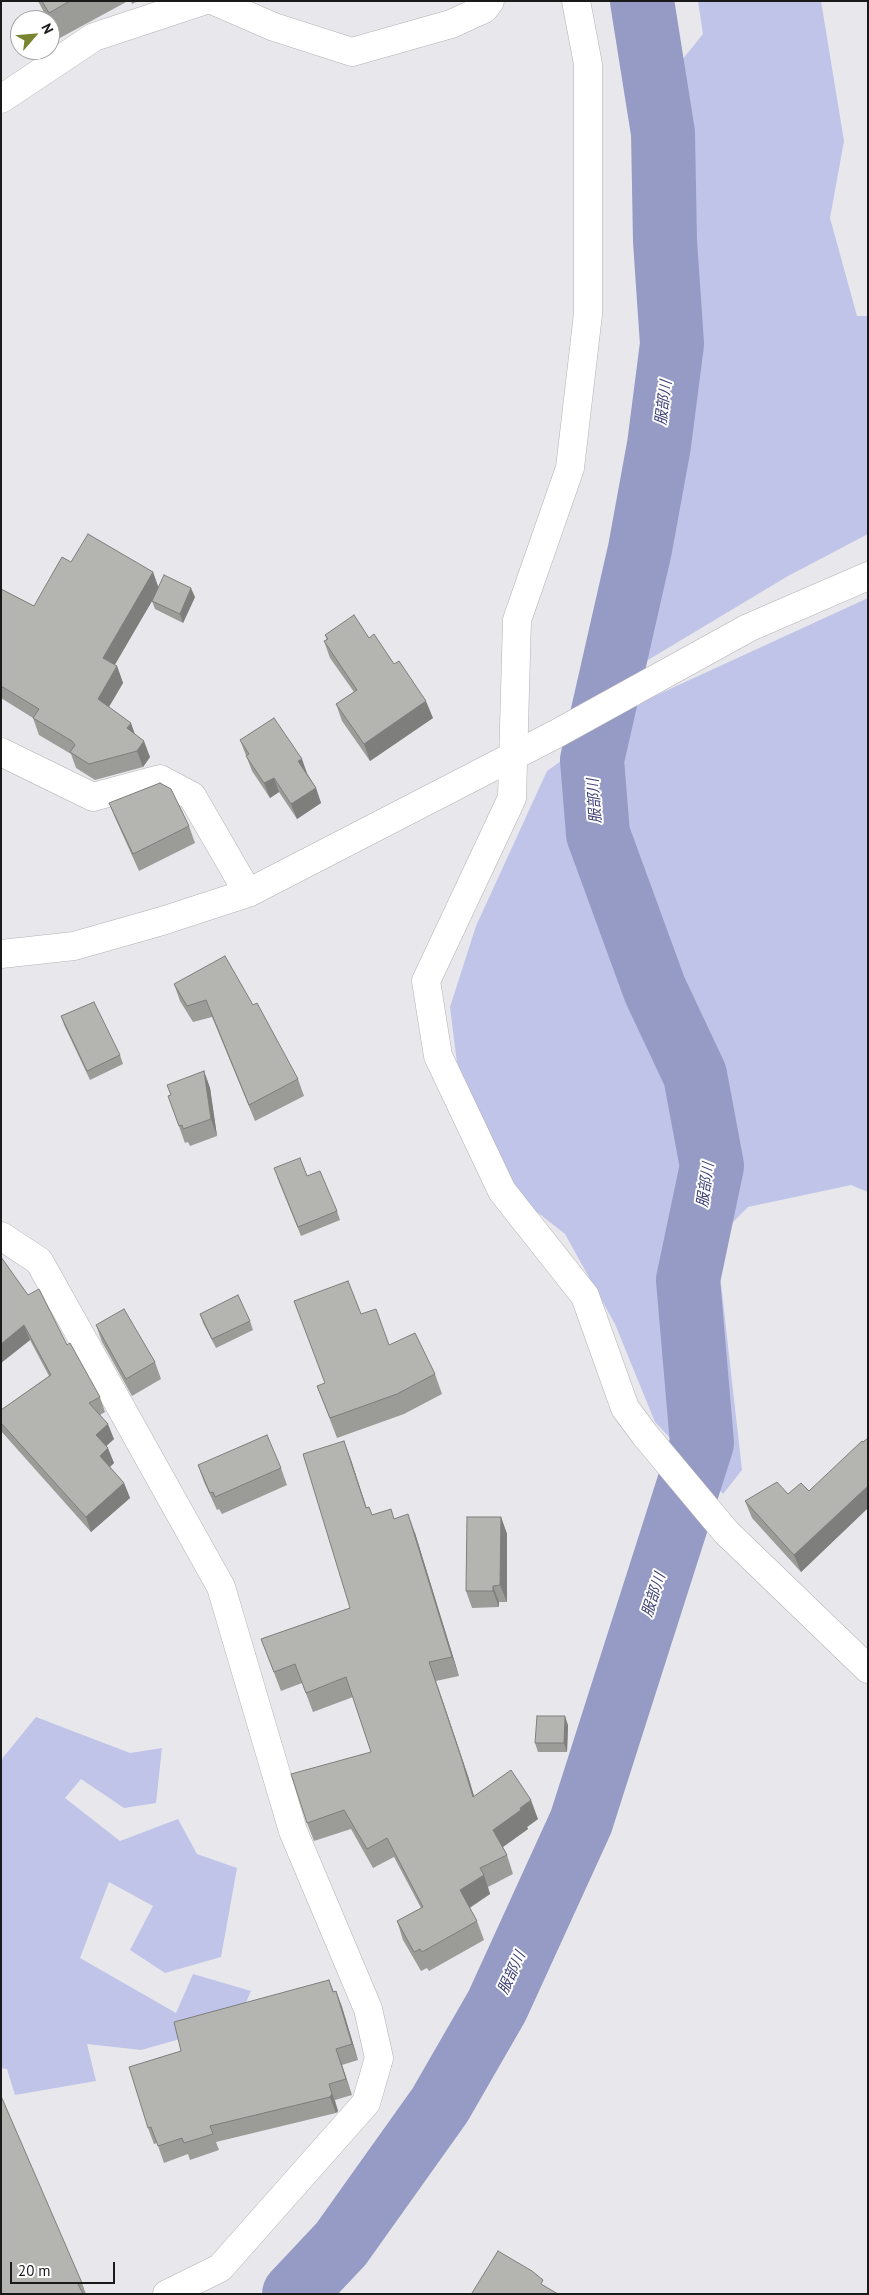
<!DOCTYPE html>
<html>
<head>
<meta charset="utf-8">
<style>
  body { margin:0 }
  #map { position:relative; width:869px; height:2295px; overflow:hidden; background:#e8e8ec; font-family:"PT Sans",sans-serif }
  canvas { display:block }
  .frame { position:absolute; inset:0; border:2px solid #1a1a1b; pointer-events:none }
  .north { position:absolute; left:10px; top:10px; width:50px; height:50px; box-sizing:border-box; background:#fff; border:1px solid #a3a3a4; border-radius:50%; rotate:63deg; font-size:14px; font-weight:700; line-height:20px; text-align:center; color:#1a1a1b }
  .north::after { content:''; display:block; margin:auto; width:18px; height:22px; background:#7a8430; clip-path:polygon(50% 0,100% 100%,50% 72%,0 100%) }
  .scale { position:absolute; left:10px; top:2262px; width:105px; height:22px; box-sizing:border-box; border:2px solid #1a1a1b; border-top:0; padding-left:6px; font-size:15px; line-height:18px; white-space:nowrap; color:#1a1a1b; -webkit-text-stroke:4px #fff; paint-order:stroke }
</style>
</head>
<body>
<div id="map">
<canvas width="869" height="2295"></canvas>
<div class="frame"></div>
<div class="north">N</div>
<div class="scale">20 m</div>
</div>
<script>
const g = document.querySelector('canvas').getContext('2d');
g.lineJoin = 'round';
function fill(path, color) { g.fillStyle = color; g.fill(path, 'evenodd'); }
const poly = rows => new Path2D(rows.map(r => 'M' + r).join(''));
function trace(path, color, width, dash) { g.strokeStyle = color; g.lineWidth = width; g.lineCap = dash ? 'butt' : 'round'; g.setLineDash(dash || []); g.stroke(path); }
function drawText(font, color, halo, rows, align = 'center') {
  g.font = font + ' "PT Sans","Noto Sans JP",sans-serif'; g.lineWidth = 4; g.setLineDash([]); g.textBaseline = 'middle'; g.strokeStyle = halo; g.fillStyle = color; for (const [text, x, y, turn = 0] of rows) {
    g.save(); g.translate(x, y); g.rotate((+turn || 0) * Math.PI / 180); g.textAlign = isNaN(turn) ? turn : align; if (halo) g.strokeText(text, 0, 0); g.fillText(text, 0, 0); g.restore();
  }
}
const green = poly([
  [698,1,821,1,844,141,830,218,857,316,868,316,868,534,788,576,633,669,668,523,687,361,669,76,703,34],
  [868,598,868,1192,851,1185,748,1207,716,1239,742,1470,723,1494,655,1422,615,1324,565,1234,523,1201,459,1079,450,1007,476,926,547,771,646,700],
  [36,1717,130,1753,162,1748,156,1803,124,1808,81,1779,65,1798,120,1841,178,1819,197,1854,237,1868,221,1957,165,1973,130,1950,153,1906,109,1882,80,1958,176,2013,193,1974,251,1991,237,2023,141,2050,87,2044,96,2081,15,2095,7,2069,1,2068,1,1760]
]);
const river = poly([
  [294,2294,341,2244,440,2105,497,2006,581,1822,702,1443,688,1280,712,1166,695,1075,655,990,598,834,592,760,640,549,659,445,672,344,665,241,663,133,642,1]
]);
const minor = poly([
  [214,1,274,27,352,52,451,24,484,9,490,1],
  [576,1,588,64,588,314,570,468,517,620,512,798,426,981,438,1056,502,1191,585,1296,625,1408,645,1435,726,1532,868,1669],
  [1,99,94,37,203,1],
  [1,752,93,797,160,779,192,796,248,893],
  [1,954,74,946,162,921,248,893,556,734,748,628,868,576],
  [1,1236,39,1261,221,1587,293,1831,368,2009,379,2058,366,2103,220,2268,167,2294]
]);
const wall = poly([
  [38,1,128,1,58,39,50,24,50,20,48,20],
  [131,1,138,1,132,4],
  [71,562,153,572,158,587,195,597,183,623,155,609,152,601,114,665,117,666,123,683,109,707,135,734,150,757,143,767,95,780,76,768,71,754,39,735,33,718,1,698,1,589,34,606],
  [325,635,369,638,433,718,370,761,342,721,336,704,354,692,330,658,324,641,327,640],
  [240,740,307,773,316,788,321,803,297,819,279,792,270,798,252,771],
  [109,803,189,826,195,843,139,871,116,820],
  [174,984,253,1005,298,1079,304,1096,255,1121,212,1017,193,1022,180,1001],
  [61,1016,120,1055,123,1064,90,1080,64,1025],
  [204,1071,210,1088,217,1136,190,1146,188,1142,185,1143,168,1096,171,1095],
  [307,1176,337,1211,340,1220,301,1236,277,1177],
  [28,1295,67,1345,100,1397,105,1412,100,1415,114,1439,106,1446,114,1463,110,1467,124,1483,130,1498,91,1532,1,1431,1,1410,49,1376,30,1340,1,1363],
  [200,1314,250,1321,253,1330,216,1348,203,1323],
  [361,1314,389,1345,435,1374,442,1394,404,1414,337,1438,317,1386,325,1383],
  [96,1325,155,1362,161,1379,132,1396,102,1342],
  [868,1438,868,1508,801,1572,752,1518,745,1501,809,1491],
  [351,1460,366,1508,372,1515,394,1519,415,1533,459,1676,436,1681,468,1776,474,1796,538,1819,527,1827,528,1829,503,1847,507,1855,513,1874,488,1887,490,1894,470,1908,477,1921,484,1940,429,1971,427,1968,421,1971,403,1940,397,1921,421,1908,394,1857,373,1868,351,1829,314,1841,307,1823,371,1752,353,1697,313,1712,302,1683,281,1691,261,1639,350,1608],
  [198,1465,281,1468,287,1485,222,1514,219,1509,217,1510,204,1482],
  [501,1517,507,1534,507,1602,499,1602,499,1607,472,1608,466,1591],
  [568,1725,567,1752,538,1752,535,1743],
  [329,1980,334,1992,336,1991,342,2007,358,2060,342,2065,352,2095,335,2100,338,2111,336,2113,216,2142,219,2150,190,2160,188,2154,164,2163,157,2143,154,2144,148,2128,181,2051],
  [82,2283,86,2294,1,2294]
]);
const shadedWall = poly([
  [153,572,159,589,109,675,103,658],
  [191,588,195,597,183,623,180,614],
  [117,666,123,683,104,715,98,699],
  [426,701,433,718,370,761,364,744],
  [131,723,137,740,127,728],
  [144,741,150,757,143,767,137,751],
  [302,759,307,773,304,776,298,761],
  [274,778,279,792,270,798,264,783],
  [316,788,321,803,297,819,291,804],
  [204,1071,210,1088,217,1136,211,1119],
  [24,1325,30,1340,1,1363,1,1344],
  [108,1424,114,1439,102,1450,96,1435],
  [344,1441,351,1460,373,1527,366,1508],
  [108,1448,114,1463,105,1471,100,1456],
  [124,1483,130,1498,91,1532,86,1517],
  [868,1486,868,1508,801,1572,794,1555],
  [408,1514,415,1533,459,1676,452,1657],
  [501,1517,507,1534,507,1602,500,1585],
  [493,1586,499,1602,499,1607,493,1591],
  [436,1681,468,1776,480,1816,473,1797],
  [565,1716,568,1725,567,1752,564,1743],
  [531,1800,538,1819,527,1827,528,1829,500,1849,493,1830,520,1808],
  [484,1875,490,1894,467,1909,460,1890],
  [336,1991,342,2007,358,2060,352,2044],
  [336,2049,342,2065,352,2095,346,2079],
  [329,2084,338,2111,336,2113,330,2097]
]);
const building = poly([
  [42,1,70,1,49,13,42,1],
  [88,534,153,572,103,658,117,666,98,699,131,723,127,728,144,741,137,751,89,764,70,752,75,745,72,741,33,718,39,709,1,686,1,589,34,606,62,557,71,562,88,534],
  [164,575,191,588,180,614,152,601,164,575],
  [354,615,369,638,374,634,394,664,399,661,426,701,364,744,336,704,357,690,324,641,328,639,325,635,354,615],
  [274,718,302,759,298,761,316,788,291,804,274,778,264,783,246,756,249,754,240,740,274,718],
  [160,783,171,789,189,826,133,854,109,803,160,783],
  [225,956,253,1005,257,1003,298,1079,249,1105,206,1000,187,1006,174,984,225,956],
  [94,1002,120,1055,87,1071,61,1016,94,1002],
  [204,1071,211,1119,183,1129,182,1125,179,1126,168,1096,171,1095,167,1085,204,1071],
  [300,1158,307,1176,320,1171,337,1211,298,1227,274,1168,300,1158],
  [1,1257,28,1295,39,1289,67,1345,70,1343,100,1397,89,1403,108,1424,96,1435,108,1448,100,1456,124,1483,86,1517,1,1423,1,1410,51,1375,24,1325,1,1344,1,1257],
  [348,1281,361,1314,376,1309,389,1345,415,1333,435,1374,397,1394,330,1418,317,1386,325,1383,294,1301,348,1281],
  [238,1295,250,1321,212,1339,200,1314,238,1295],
  [124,1309,155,1362,126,1379,96,1325,124,1309],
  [267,1435,281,1468,215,1497,213,1492,210,1493,198,1465,267,1435],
  [868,1438,868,1486,794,1555,745,1501,777,1482,788,1494,801,1483,809,1491,862,1441,863,1442,868,1438],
  [344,1441,366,1508,369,1507,372,1515,391,1509,394,1519,408,1514,452,1657,429,1662,461,1757,473,1797,511,1770,531,1800,520,1808,521,1810,493,1830,507,1855,480,1868,484,1875,460,1890,477,1921,422,1952,420,1949,414,1952,397,1921,423,1907,387,1838,367,1849,344,1810,307,1823,291,1774,371,1752,346,1677,306,1693,295,1664,274,1672,261,1639,350,1608,303,1454,344,1441],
  [467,1517,501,1517,500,1585,493,1586,493,1591,466,1591,467,1517],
  [537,1716,565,1716,564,1743,535,1743,537,1716],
  [329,1980,333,1992,336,1991,352,2044,336,2049,346,2079,329,2084,332,2094,330,2097,210,2126,213,2134,184,2143,182,2138,158,2146,151,2127,148,2128,129,2067,181,2051,174,2022,329,1980],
  [1,2096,82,2283,78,2284,83,2294,1,2294,1,2096],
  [498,2251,532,2271,543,2280,541,2284,558,2294,473,2294,472,2293,498,2251]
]);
const waterNames = [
  ["服部川",664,403,-83],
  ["服部川",595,801,-94],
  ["服部川",706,1185,-82],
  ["服部川",654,1595,-72],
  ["服部川",512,1973,-65]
];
fill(green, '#bfc4e8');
trace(river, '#959bc4', 64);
trace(minor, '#b2b2b6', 29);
trace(minor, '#fff', 28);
fill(wall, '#9b9c98');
fill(shadedWall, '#7e7f7c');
fill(building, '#b4b5b1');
trace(building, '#7e7f7c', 1);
drawText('italic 15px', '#3f4278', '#fff', waterNames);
</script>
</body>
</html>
